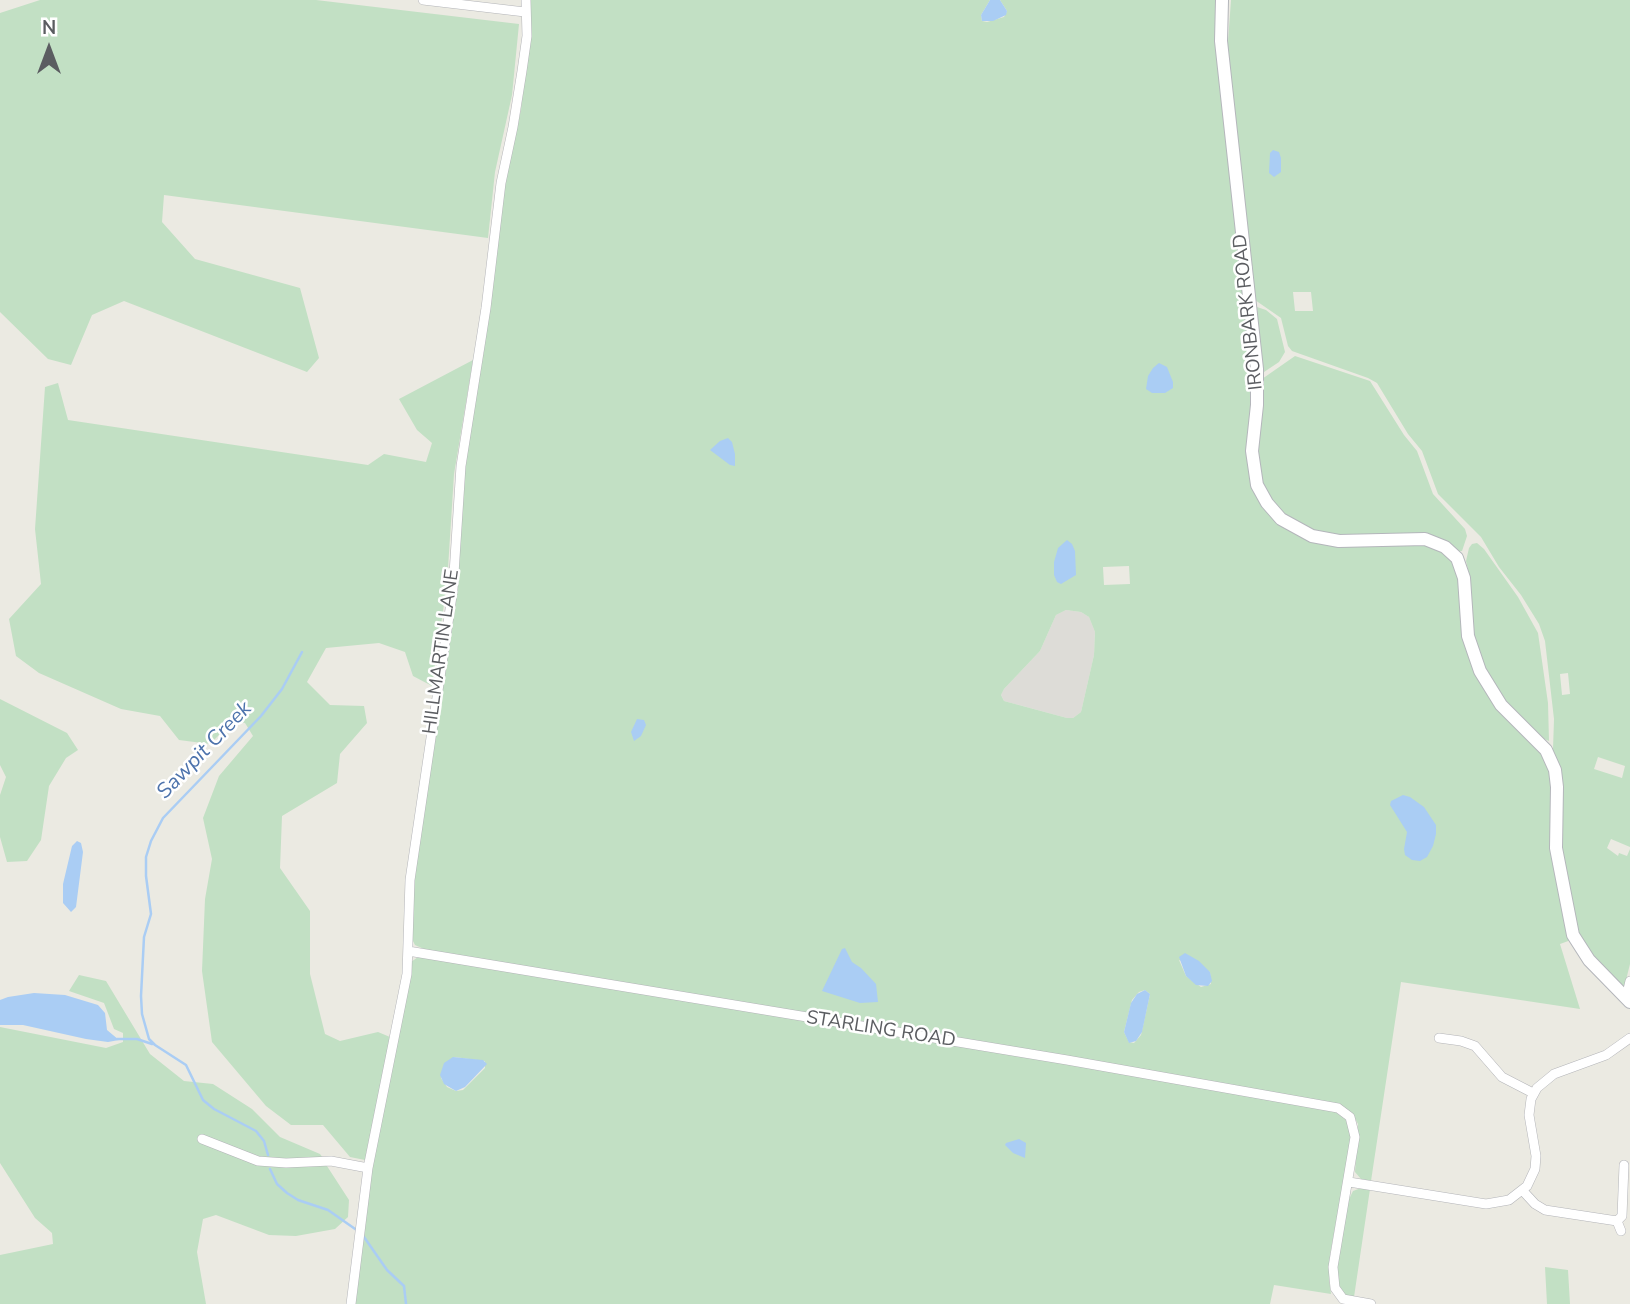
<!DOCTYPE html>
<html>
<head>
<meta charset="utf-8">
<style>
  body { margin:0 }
  #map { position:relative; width:1630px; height:1304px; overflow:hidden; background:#ebeae2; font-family:"Nunito Sans",sans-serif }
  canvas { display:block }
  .north { position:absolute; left:14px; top:14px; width:70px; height:70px; -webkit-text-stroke:5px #fff; paint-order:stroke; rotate:0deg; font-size:19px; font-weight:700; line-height:28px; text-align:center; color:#5b5d61 }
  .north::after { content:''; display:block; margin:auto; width:24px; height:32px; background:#5b5d61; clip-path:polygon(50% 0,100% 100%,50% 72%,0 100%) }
</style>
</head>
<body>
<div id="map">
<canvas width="1630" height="1304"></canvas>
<div class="north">N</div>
</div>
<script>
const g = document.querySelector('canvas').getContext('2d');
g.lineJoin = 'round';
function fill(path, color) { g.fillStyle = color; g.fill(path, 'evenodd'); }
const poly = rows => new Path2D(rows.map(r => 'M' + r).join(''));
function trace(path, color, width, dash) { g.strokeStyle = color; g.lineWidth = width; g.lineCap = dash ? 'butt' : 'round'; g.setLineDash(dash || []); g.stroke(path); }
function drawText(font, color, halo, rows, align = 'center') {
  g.font = font + ' "Nunito Sans",sans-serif'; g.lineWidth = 5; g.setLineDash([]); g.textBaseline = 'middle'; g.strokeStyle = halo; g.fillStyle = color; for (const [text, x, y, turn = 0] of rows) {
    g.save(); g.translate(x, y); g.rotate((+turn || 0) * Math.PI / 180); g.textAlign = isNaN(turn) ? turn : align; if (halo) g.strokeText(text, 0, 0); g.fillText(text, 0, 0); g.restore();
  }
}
const industrial = poly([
  [1066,610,1081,612,1089,617,1095,632,1094,655,1081,712,1073,718,1067,718,1004,701,1001,695,1004,689,1040,651,1056,615]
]);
const green = poly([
  [40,0,316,0,519,24,512,95,495,172,488,238,164,195,162,222,195,259,300,288,319,358,307,372,124,301,92,315,71,365,48,359,0,312,0,13],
  [529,0,990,0,981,15,982,21,987,22,1004,17,1007,11,1000,0,1218,0,1254,380,1248,457,1285,528,1293,533,1316,542,1418,543,1431,546,1443,552,1452,561,1458,578,1480,682,1497,707,1531,739,1549,763,1553,797,1551,846,1571,940,1560,944,1580,1009,1401,982,1371,1181,1361,1179,1355,1172,1358,1124,1352,1113,1338,1104,426,950,415,945,412,939,413,890,463,473,483,356,505,177,521,110],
  [1129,566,1130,584,1104,585,1103,567],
  [1066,610,1081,612,1089,617,1095,632,1094,655,1081,712,1073,718,1067,718,1004,701,1001,695,1004,689,1040,651,1056,615],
  [1179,960,1210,972,1211,984,1201,987,1186,976],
  [1145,990,1150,994,1141,1035,1134,1043,1129,1042,1124,1032,1132,1000,1139,992],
  [1231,0,1630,0,1630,847,1611,839,1607,848,1618,856,1619,853,1627,856,1630,849,1630,964,1624,988,1598,965,1578,936,1562,862,1553,750,1554,719,1545,641,1539,624,1521,595,1499,567,1481,537,1438,494,1422,451,1408,434,1377,383,1368,378,1292,351,1288,346,1281,318,1255,300,1227,56],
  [1293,292,1311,292,1313,311,1295,311],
  [1568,673,1570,694,1562,695,1560,674],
  [1598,757,1625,766,1622,778,1594,769],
  [1257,307,1266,310,1277,319,1285,352,1279,362,1264,372,1261,371],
  [1295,356,1370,381,1404,435,1417,451,1433,494,1465,529,1467,536,1462,551,1458,551,1448,544,1337,536,1303,528,1276,508,1262,486,1256,459,1262,379],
  [473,360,454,474,447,584,432,686,413,676,405,652,379,643,326,648,307,682,330,705,364,706,367,723,340,754,337,783,282,816,280,868,310,911,310,974,325,1034,340,1041,378,1032,390,1037,365,1160,350,1157,323,1125,291,1125,266,1106,212,1042,202,971,205,899,212,859,203,818,219,776,253,736,245,723,233,721,210,744,179,740,160,716,121,709,39,673,16,656,9,619,41,584,35,529,45,387,58,383,68,420,368,465,384,454,426,462,432,443,417,430,399,399],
  [1477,543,1484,549,1518,597,1538,633,1548,703,1549,741,1542,738,1509,707,1487,675,1472,633,1470,578,1466,561,1469,548,1472,544],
  [0,699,67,733,78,750,66,758,49,786,41,840,27,861,7,862,0,837,0,795,6,777,0,765],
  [418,957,1071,1064,1333,1110,1346,1120,1352,1135,1330,1255,1329,1279,1331,1294,1274,1285,1270,1304,353,1304,372,1163,411,962],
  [454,1057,485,1061,485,1068,463,1090,456,1091,447,1087,441,1078],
  [79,975,106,981,150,1054,184,1081,213,1084,252,1109,280,1137,320,1154,323,1158,285,1161,264,1159,242,1153,203,1136,200,1141,232,1155,262,1163,280,1165,325,1163,349,1200,348,1217,335,1229,296,1236,269,1235,216,1215,203,1219,197,1252,206,1304,0,1304,0,1255,53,1244,52,1233,35,1218,0,1163,0,1027,106,1048,123,1042,123,1033,114,1029,104,1003,69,991],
  [1361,1188,1370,1189,1354,1297,1344,1295,1339,1290,1337,1261,1348,1201,1353,1191],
  [1545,1267,1568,1270,1570,1304,1547,1304]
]);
const water = poly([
  [990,0,1000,0,1007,11,1006,15,993,21,982,21,981,15],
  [1273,150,1279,152,1281,158,1281,172,1274,177,1269,173,1270,153],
  [1159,363,1167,367,1173,382,1173,388,1165,393,1152,393,1146,389,1148,376,1153,368],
  [728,438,732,442,735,454,735,466,730,465,710,450,720,441],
  [1067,540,1072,544,1075,551,1076,575,1061,584,1057,582,1054,575,1054,562,1058,548],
  [637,719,644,720,646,725,641,736,634,741,631,732],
  [1403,795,1410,797,1424,807,1436,825,1436,834,1433,846,1427,857,1420,861,1412,860,1405,855,1404,849,1407,832,1390,805,1391,801],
  [77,841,81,843,83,852,76,907,71,912,63,903,63,884,72,846],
  [845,948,852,962,861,968,876,984,878,1002,860,1003,822,991,842,949],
  [1185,953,1199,961,1210,972,1212,981,1208,986,1196,985,1186,976,1179,957],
  [1145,990,1150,994,1142,1032,1136,1041,1129,1043,1124,1032,1131,1003,1137,994],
  [34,993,65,995,98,1005,105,1013,107,1030,119,1040,108,1042,86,1039,23,1025,0,1025,0,1000,8,997],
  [453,1057,483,1060,487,1064,465,1087,456,1091,444,1084,440,1075,444,1063],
  [1019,1139,1026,1143,1025,1158,1013,1153,1005,1145,1006,1143]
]);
const stream = poly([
  [117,1039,137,1039,152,1044],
  [268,1155,264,1141,256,1131,214,1109,203,1100,186,1065,155,1045,149,1039,142,1014,141,996,144,937,151,914,146,876,146,857,151,841,163,818,261,716,282,689,302,652],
  [270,1169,277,1184,287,1193,298,1200,328,1210,358,1231],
  [364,1237,387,1270,404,1286,406,1304]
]);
const street = poly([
  [423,0,525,12],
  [408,951,1067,1060,1338,1108,1350,1117,1355,1137,1333,1267,1335,1288,1343,1299],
  [1626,998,1630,981],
  [1439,1038,1461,1041,1475,1046,1502,1077,1533,1093],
  [202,1139,258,1161,286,1163,331,1161,368,1168],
  [1349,1182,1486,1204,1509,1200,1527,1186,1535,1169,1536,1156,1529,1115,1531,1099,1537,1088,1554,1074,1606,1055,1630,1038],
  [1523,1191,1535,1204,1545,1210,1617,1221,1622,1216,1624,1165],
  [1617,1221,1621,1231],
  [1343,1299,1371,1304],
  [351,1304,368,1168,407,974,410,880,453,589,461,466,486,308,501,183,513,127,522,71,527,36,526,0]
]);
const secondary = poly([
  [1222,0,1221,41,1257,369,1257,405,1252,451,1257,485,1267,503,1281,519,1312,536,1339,541,1425,539,1445,547,1457,558,1464,578,1468,636,1480,671,1501,705,1546,750,1555,770,1557,787,1556,848,1573,935,1589,960,1630,1002]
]);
const streetNames = [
  ["IRONBARK ROAD",1249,312,-96],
  ["HILLMARTIN LANE",442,652,-82],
  ["STARLING ROAD",881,1030,9]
];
const waterNames = [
  ["Sawpit Creek",205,751,-46]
];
fill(industrial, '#dddcd7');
fill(green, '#c2e0c4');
fill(water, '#aacdf4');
trace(stream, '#aacdf4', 2.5);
trace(street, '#b3b4b8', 10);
trace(secondary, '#b4b6bb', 14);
trace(street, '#fff', 9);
trace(secondary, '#fff', 12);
drawText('19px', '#5b5d61', '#fff', streetNames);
drawText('italic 21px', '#4d73ac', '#fff', waterNames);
</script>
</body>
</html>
